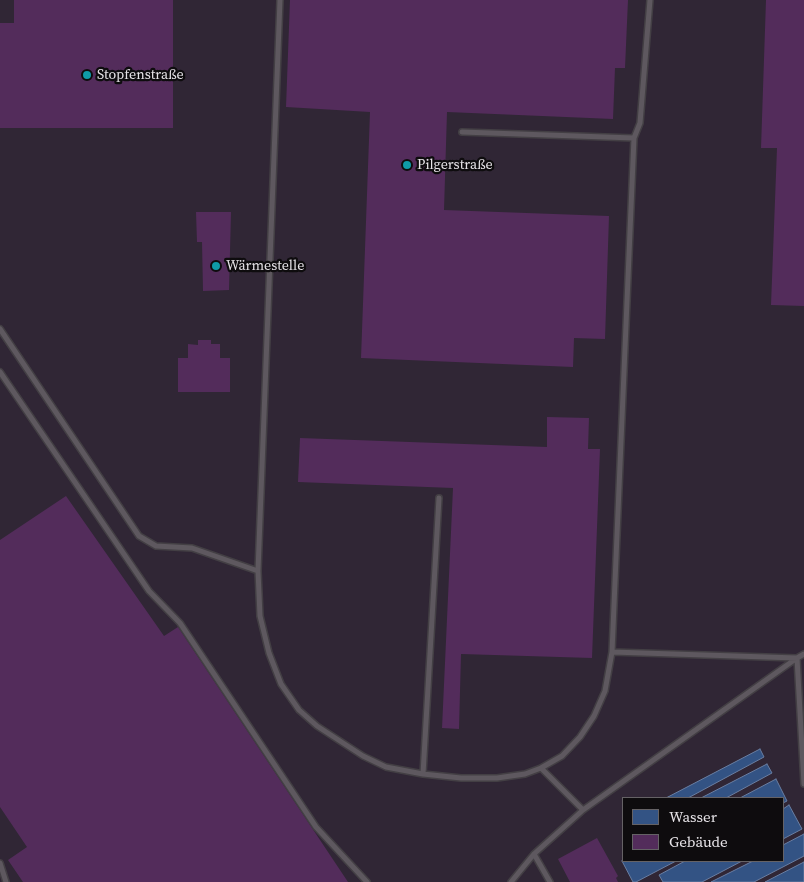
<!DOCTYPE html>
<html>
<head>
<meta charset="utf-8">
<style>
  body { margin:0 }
  #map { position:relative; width:804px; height:882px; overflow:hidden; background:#262127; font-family:"Source Serif 4",serif }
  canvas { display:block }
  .legend { position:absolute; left:622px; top:797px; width:162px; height:65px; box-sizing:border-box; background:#0e0c0e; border:1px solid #656265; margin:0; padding:6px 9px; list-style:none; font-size:15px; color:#e7e4e8 }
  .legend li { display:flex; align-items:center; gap:10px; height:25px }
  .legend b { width:25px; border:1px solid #656265 }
</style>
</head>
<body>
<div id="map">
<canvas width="804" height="882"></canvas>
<ul class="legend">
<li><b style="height:14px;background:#335384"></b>Wasser</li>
<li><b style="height:14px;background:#532c5b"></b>Gebäude</li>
</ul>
</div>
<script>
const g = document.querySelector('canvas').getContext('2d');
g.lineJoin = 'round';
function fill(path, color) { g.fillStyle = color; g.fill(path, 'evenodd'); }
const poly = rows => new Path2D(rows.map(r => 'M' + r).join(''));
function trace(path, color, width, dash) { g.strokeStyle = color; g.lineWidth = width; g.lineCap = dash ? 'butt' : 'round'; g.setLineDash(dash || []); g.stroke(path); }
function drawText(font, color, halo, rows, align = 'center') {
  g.font = font + ' "Source Serif 4",serif'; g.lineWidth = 4.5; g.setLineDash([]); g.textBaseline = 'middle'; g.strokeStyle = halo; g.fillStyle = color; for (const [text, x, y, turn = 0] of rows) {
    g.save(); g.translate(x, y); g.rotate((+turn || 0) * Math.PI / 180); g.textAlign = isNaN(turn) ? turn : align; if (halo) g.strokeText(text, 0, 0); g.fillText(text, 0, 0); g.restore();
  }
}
const industrial = poly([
  [0,0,804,0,804,882,0,882],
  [623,798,783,798,783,861,623,861]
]);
const water = poly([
  [760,749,764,757,688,798,666,798,760,749],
  [767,764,772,773,726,798,701,798,767,764],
  [776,779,787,801,783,803,783,798,740,798,776,779],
  [789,805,802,829,783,839,783,809,789,805],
  [804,834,804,856,754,882,711,882,753,861,783,861,783,845,804,834],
  [622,861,676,861,636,882,633,882,622,861],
  [685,861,742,861,702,882,663,882,659,875,685,861],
  [804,862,804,882,765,882,804,862]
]);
const building = poly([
  [14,0,173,0,173,128,0,128,0,23,14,23],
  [290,0,628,0,625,68,615,68,613,119,447,112,444,210,609,216,605,339,574,338,573,367,361,358,370,112,286,107],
  [766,0,804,0,804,306,771,305,777,148,761,148],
  [196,212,231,212,229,290,203,291,202,242,197,242],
  [198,340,211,340,211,344,220,344,220,358,230,358,230,392,178,392,178,358,188,358,188,344,198,345],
  [547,417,589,418,588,449,600,449,592,658,461,654,459,729,442,728,453,488,298,482,300,438,547,447],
  [66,496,164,636,178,627,348,882,23,882,8,860,27,847,0,807,0,540],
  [597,838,618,876,616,878,618,882,570,882,558,859]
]);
const service = poly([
  [462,132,634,138],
  [0,329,139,536,156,546,192,548,258,571,260,616,269,653,281,684,299,710,317,726,363,756,386,767,423,774,461,778,497,778,525,774,541,768,562,756,580,737,594,716,605,691,612,652,634,138,640,123,650,0],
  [0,372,149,591,180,623,316,827,367,882],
  [258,571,280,0],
  [612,652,797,658,804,654],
  [423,774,439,498],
  [583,810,797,658,804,784],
  [534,854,550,882],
  [0,863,6,882],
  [511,882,534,854,583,810,541,768]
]);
const markers = [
  [87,75,5,"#0f9aa8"],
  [407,165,5,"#0f9aa8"],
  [216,266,5,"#0f9aa8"]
];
const poiNames = [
  ["Stopfenstraße",97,75],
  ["Pilgerstraße",417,165],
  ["Wärmestelle",226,266]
];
fill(industrial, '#302635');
fill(water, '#335384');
trace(water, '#697ea2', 1);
fill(building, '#532c5b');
trace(service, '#433f44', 8);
trace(service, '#5e585f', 5);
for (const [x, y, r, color] of markers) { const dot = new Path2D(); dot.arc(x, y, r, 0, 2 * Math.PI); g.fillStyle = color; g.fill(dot); trace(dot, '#0e0c0e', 2); }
drawText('14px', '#e7e4e8', '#0e0c0e', poiNames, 'left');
</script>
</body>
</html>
